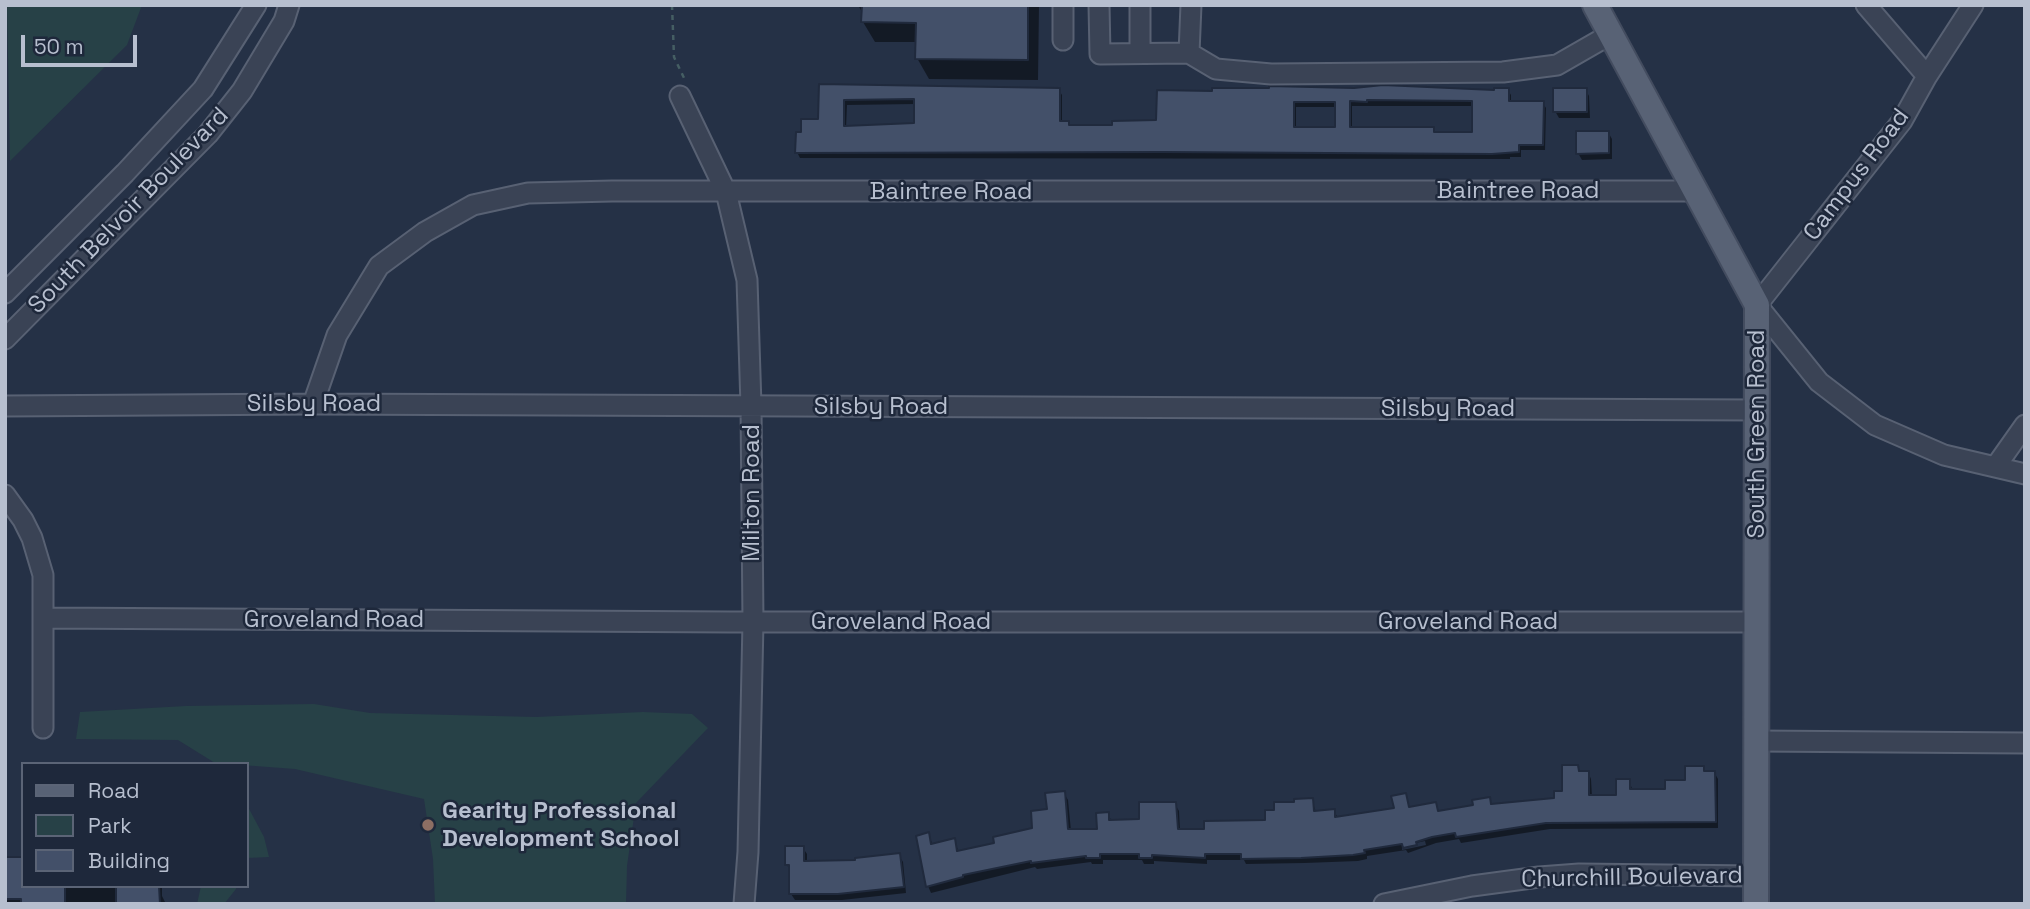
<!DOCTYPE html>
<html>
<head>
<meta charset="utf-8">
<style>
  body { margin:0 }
  #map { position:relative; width:2030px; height:909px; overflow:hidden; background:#253146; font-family:"Space Grotesk",sans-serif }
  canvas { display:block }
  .frame { position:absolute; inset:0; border:7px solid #b7bfcf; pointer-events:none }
  .legend { position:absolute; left:21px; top:762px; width:228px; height:126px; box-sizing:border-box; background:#1e283b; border:2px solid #5b6476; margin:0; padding:9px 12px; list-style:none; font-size:21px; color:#b7bfcf }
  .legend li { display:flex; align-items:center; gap:14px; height:35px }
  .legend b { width:35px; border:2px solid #5b6476 }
  .scale { position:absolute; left:21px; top:35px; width:116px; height:32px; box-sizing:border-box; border:4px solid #b7bfcf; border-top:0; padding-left:9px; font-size:21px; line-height:24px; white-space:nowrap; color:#b7bfcf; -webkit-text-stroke:5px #1e283b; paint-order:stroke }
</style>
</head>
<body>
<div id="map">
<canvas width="2030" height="909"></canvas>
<div class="frame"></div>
<ul class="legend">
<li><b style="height:9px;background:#586275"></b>Road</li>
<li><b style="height:19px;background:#274147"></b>Park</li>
<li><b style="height:19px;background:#435069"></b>Building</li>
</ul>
<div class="scale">50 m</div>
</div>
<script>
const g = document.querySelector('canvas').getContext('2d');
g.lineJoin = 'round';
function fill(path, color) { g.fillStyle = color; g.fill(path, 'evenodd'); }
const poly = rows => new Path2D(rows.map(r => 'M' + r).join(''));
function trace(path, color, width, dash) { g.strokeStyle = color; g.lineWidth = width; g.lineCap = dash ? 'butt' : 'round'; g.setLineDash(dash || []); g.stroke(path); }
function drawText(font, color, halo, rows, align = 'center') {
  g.font = font + ' "Space Grotesk",sans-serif'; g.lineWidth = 5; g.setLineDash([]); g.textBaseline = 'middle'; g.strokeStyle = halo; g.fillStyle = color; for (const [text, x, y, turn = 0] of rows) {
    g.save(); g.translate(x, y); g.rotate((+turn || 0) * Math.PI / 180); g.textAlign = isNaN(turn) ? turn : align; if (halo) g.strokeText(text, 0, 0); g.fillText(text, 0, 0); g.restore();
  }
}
const green = poly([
  [7,5,142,5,127,45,10,161],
  [314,704,370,713,536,717,643,712,692,714,708,728,636,803,627,866,626,904,435,904,433,859,424,799,295,769,215,763,178,740,76,739,80,712,186,706],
  [247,805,264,837,269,857,247,858],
  [201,886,236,886,236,889,224,904,197,904]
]);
const shadow = poly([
  [858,5,1039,5,1038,80,929,79,917,58,917,42,875,42,863,22,863,14],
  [821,86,1059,90,1062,95,1062,122,1068,122,1070,126,1114,126,1158,122,1158,92,1508,90,1511,95,1511,103,1543,103,1546,108,1545,150,1521,150,1521,157,1510,157,1510,159,800,158,797,152,803,133,820,121],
  [916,104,916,125,846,128,847,105],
  [1352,106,1473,106,1473,134,1436,133,1433,129,1352,128],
  [1296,107,1337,107,1337,128,1296,128],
  [1586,90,1589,96,1590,118,1559,118,1555,111],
  [1608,132,1612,139,1612,159,1582,160,1578,153],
  [1577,766,1581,773,1588,772,1591,779,1592,797,1618,797,1629,781,1633,791,1667,791,1686,781,1703,767,1706,772,1714,772,1718,779,1718,828,1550,829,1461,843,1459,839,1436,843,1408,853,1406,850,1367,856,1367,859,1358,861,1305,863,1246,864,1244,860,1207,860,1207,864,1154,861,1154,864,1144,864,1142,860,1103,860,1103,864,1092,864,1091,862,1037,869,1035,867,931,893,928,886,928,834,933,845,954,840,959,852,996,845,1034,830,1064,793,1068,800,1071,831,1099,830,1108,814,1112,822,1141,821,1175,804,1179,811,1180,831,1205,831,1267,822,1276,812,1312,800,1316,812,1334,811,1338,818,1396,809,1405,795,1410,808,1435,804,1439,813,1475,806,1489,799,1492,805,1556,800,1564,793],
  [1425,841,1426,845,1402,850,1402,846],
  [22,834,23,886,162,886,162,896,166,904,5,904,5,859,23,859],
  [787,848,803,848,807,854,807,863,857,862,899,855,903,862,906,893,842,900,795,900,791,894,791,872,787,865]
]);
const building = poly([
  [862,5,1028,5,1028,60,915,59,916,23,861,22,862,5],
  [819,84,1060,88,1060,121,1069,121,1069,125,1112,125,1112,121,1156,120,1157,90,1212,91,1212,88,1269,88,1269,86,1354,88,1383,85,1494,90,1494,88,1509,88,1509,101,1544,101,1543,145,1519,145,1519,152,1492,154,1162,152,795,153,796,132,801,132,801,119,818,119,819,84],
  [914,99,914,123,844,126,844,100,914,99],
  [1367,100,1472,101,1472,132,1434,132,1434,127,1350,127,1350,101,1367,102,1367,100],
  [1294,102,1335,102,1335,127,1294,127,1294,102],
  [1553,88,1587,88,1587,112,1553,112,1553,88],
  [1576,131,1609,131,1609,153,1576,154,1576,131],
  [1562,765,1578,765,1579,771,1589,771,1589,795,1616,795,1616,779,1630,779,1630,789,1665,789,1665,780,1685,780,1685,766,1704,766,1704,771,1715,771,1716,822,1546,823,1456,837,1455,833,1432,837,1416,842,1417,845,1403,848,1402,844,1364,850,1365,853,1353,855,1301,858,1241,859,1241,854,1205,854,1205,858,1152,855,1152,858,1139,858,1139,854,1100,854,1100,858,1086,858,1086,856,1031,863,1031,861,963,875,963,877,926,887,916,836,929,832,931,844,955,838,957,851,994,843,993,837,1032,828,1031,811,1047,809,1045,793,1065,791,1068,829,1097,829,1096,813,1109,812,1109,820,1139,819,1139,802,1176,802,1178,829,1204,829,1204,821,1265,820,1265,810,1274,810,1274,802,1294,802,1294,799,1313,798,1314,811,1335,809,1335,817,1394,808,1391,796,1406,793,1409,807,1436,802,1438,811,1473,805,1472,800,1490,797,1491,804,1554,798,1554,791,1562,791,1562,765],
  [785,846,804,846,804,861,855,860,855,858,900,853,904,887,838,894,789,894,789,865,785,865,785,846],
  [5,857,23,857,23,886,65,886,65,904,21,904,21,899,5,899,5,857],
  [116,886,159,886,160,904,116,904,116,886]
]);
const path = poly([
  [672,5,674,57,685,80]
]);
const minor = poly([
  [1063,5,1063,40],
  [1099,5,1100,54,1189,53,1191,5],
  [1866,5,1927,76],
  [1973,5,1927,76,1902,121,1757,305,1819,382,1875,425,1944,455,2025,474],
  [1140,52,1140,5],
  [1189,53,1216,69,1271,74,1503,72,1557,65,1611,34],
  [680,96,726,192,747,280,751,406,753,622,748,852,744,904],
  [5,293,125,173,203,89,256,5],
  [5,339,208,134,242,91,284,21,289,5],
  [313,404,337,335,379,266,425,232,473,205,528,193,612,191,1696,191],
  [5,406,313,404,1758,410],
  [1996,466,2025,425],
  [5,495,23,520,32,538,43,575,43,728],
  [44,618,730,622,1757,622],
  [1757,741,2025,743],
  [1384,904,1472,886,1539,877,1579,874,1756,876]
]);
const major = poly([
  [1595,5,1757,305,1756,904]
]);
const markers = [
  [428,825,7,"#8d6e63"]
];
const streetNames = [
  ["Campus Road",1857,175,-53],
  ["Baintree Road",1518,191],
  ["Baintree Road",951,192],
  ["South Belvoir Boulevard",129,211,-46],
  ["Silsby Road",314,404],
  ["Silsby Road",881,407],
  ["Silsby Road",1448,409],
  ["South Green Road",1757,434,-90],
  ["Milton Road",752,493,-90],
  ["Groveland Road",334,620],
  ["Groveland Road",901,622],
  ["Groveland Road",1468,622],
  ["Churchill Boulevard",1632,878,-1]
];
const poiNames = [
  ["Gearity Professional",442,811],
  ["Development School",442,839]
];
fill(green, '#274147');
fill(shadow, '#0007');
fill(building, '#435069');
trace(building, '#202a3d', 2);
trace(minor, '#586173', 23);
trace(major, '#434c5f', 28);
trace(path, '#455e63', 2.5, [5, 5]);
trace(minor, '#3a4355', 19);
trace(major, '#586275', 24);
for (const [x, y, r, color] of markers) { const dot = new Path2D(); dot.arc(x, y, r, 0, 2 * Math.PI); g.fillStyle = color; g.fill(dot); trace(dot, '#1e283b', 2.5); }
drawText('24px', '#b7bfcf', '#1e283b', streetNames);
drawText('bold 24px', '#b7bfcf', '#1e283b', poiNames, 'left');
</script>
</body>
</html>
